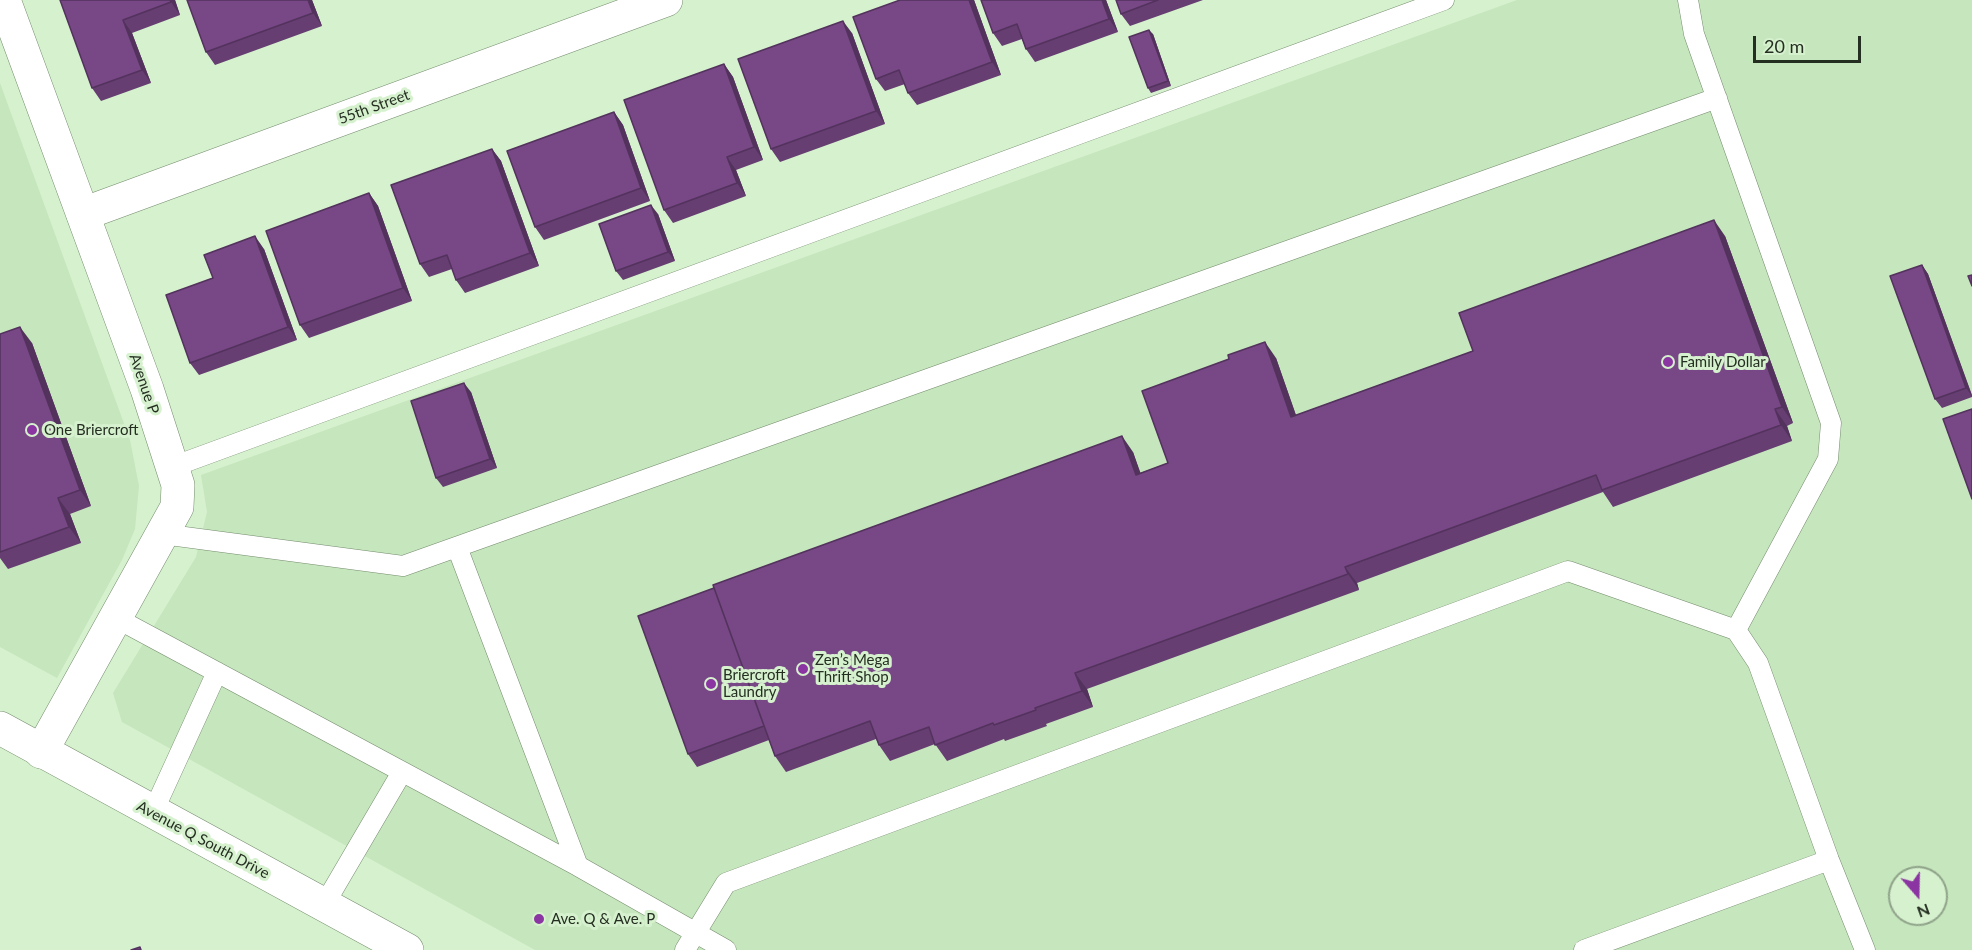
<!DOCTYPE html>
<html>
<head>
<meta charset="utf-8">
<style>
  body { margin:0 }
  #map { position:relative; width:1972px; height:950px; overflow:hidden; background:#d6f1ce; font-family:Lato,sans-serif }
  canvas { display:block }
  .north { position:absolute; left:1888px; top:866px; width:60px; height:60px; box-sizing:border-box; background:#d6f1ce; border:2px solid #8fa389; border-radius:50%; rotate:160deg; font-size:16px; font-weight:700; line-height:24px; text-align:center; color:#242e21 }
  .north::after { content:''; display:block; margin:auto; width:21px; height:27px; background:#8b35a2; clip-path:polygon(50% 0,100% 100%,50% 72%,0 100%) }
  .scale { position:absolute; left:1753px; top:36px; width:108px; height:27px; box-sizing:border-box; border:3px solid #242e21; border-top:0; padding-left:8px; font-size:18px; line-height:21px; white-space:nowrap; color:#242e21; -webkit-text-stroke:4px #d6f1ce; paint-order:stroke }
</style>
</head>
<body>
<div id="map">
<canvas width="1972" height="950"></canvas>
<div class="north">N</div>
<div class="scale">20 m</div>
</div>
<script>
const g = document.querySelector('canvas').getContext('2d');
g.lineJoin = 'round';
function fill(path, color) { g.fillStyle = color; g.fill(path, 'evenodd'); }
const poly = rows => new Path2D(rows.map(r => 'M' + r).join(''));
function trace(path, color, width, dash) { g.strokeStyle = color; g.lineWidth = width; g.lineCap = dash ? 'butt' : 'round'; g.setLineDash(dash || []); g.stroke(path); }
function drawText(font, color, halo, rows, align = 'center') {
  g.font = font + ' Lato,sans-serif'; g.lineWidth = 6; g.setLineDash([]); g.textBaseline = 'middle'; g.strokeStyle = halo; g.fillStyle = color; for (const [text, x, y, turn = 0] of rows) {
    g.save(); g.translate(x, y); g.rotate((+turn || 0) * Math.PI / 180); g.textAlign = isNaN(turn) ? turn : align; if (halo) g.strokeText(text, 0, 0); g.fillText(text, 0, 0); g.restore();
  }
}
const built = poly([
  [1517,0,1972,0,1972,950,535,950,122,722,113,693,196,557,207,512,201,475],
  [1900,878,1936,878,1936,914,1900,914],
  [0,83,130,440,139,486,135,529,122,560,57,678,0,647]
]);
const service = poly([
  [1688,0,1694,34,1831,423,1828,459,1736,630],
  [172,467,1444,0],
  [162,534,403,566,1717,98],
  [457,547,578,866,726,950],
  [116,618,578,866],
  [153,812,217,672],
  [324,905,402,772],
  [685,950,726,883,1568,571,1736,630,1758,663,1829,860,1865,950],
  [1584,950,1829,860]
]);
const minor = poly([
  [83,214,666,0]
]);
const tertiary = poly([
  [4,0,147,389,178,485,177,507,41,752]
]);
const trunk = poly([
  [0,728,407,950]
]);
const wall = poly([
  [60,0,175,0,180,15,132,33,151,83,101,101,92,88],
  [312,0,322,26,215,65,206,52],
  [900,0,974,0,1001,75,917,105,908,93,905,84,885,91,876,79],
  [981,0,1106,0,1118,32,1035,62,1026,49,1022,39,1002,46,993,33],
  [1116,0,1203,0,1130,26,1121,14],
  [852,33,885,124,780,162,771,149],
  [1153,34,1171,86,1151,93,1148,88],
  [724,64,733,77,763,160,736,170,746,196,673,223,664,210],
  [614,112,623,125,650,201,544,240,535,227],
  [492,149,501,161,539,266,465,293,456,280,452,269,429,277,420,264],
  [369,193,378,206,412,301,309,338,300,325],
  [658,214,675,261,623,280,616,271],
  [1725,236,1793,423,1787,426,1792,441,1613,507,1603,492,1357,583,1359,590,1087,689,1093,707,1046,724,1047,726,1005,741,1004,739,947,761,935,744,890,761,879,745,876,739,786,772,775,756,769,740,697,767,688,754,1133,452,1140,473,1168,463,1276,358,1296,415,1473,351],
  [264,249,297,340,199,375,190,363,213,278],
  [1922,265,1928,274,1972,395,1972,397,1942,408,1935,399],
  [0,334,32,343,91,506,70,514,81,543,8,569,0,558],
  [471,392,497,468,443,487,436,478]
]);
const shadedWall = poly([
  [170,0,175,0,180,15,171,2],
  [308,0,312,0,322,26,313,13],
  [969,0,974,0,1001,75,992,62],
  [1102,0,1106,0,1118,32,1109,19],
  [123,20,132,33,151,83,142,70],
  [843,21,852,33,885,124,876,111],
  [1149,30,1153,34,1171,86,1168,81],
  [724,64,733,77,763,160,754,147],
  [614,112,623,125,650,201,641,188],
  [492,149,501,161,539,266,530,253],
  [727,157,736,170,746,196,737,183],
  [369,193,378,206,412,301,403,288],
  [651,205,658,214,675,261,668,252],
  [1714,220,1725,236,1793,423,1782,407],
  [255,236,264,249,297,340,288,327],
  [1922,265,1928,274,1972,396,1966,388],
  [20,327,32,343,91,506,80,490],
  [1265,342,1276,358,1302,433,1291,417],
  [464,383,471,392,497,468,490,459],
  [1775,409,1787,426,1792,441,1781,425],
  [1122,436,1133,452,1147,491,1136,475],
  [58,498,70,514,81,543,69,527],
  [1345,567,1357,583,1359,590,1348,574],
  [1075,673,1087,689,1093,707,1082,691]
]);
const building = poly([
  [60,0,170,0,171,2,123,20,142,70,92,88,60,0],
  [187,0,308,0,313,13,206,52,187,0],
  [900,0,969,0,992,62,908,93,899,70,876,79,853,17,900,0],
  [981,0,1102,0,1109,19,1026,49,1017,24,993,33,981,0],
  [1116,0,1158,0,1121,14,1116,0],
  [843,21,876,111,771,149,738,59,843,21],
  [1149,30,1168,81,1148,88,1129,37,1149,30],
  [724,64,754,147,727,157,737,183,664,210,624,100,724,64],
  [614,112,641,188,535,227,507,151,614,112],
  [492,149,530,253,456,280,447,255,420,264,391,185,492,149],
  [369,193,403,288,300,325,266,231,369,193],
  [651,205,668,252,616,271,599,224,651,205],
  [1714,220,1782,407,1775,409,1781,425,1602,490,1596,475,1345,567,1348,574,1075,673,1082,691,1035,708,1036,710,994,725,993,723,935,745,929,727,879,745,870,721,775,756,713,585,1122,436,1136,475,1168,463,1142,391,1229,359,1228,355,1265,342,1291,417,1473,351,1459,313,1714,220],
  [255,236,288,327,190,363,166,295,213,278,204,255,255,236],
  [1922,265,1966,388,1935,399,1890,276,1922,265],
  [1972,275,1972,286,1968,276,1972,275],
  [20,327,80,490,58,498,69,527,0,552,0,334,20,327],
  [464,383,490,459,436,478,411,401,464,383],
  [1972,409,1972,499,1943,419,1972,409],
  [714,588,764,726,688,754,638,616,714,588],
  [140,947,141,950,131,950,140,947]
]);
const markers = [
  [1668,362,6,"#8b35a2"],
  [32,430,6,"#8b35a2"],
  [803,669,6,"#8b35a2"],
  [711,684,6,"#8b35a2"],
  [539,919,6,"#8b35a2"]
];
const streetNames = [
  ["55th Street",374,107,-20],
  ["Avenue P",144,384,71],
  ["Avenue Q South Drive",203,840,28]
];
const poiNames = [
  ["Family Dollar",1680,362],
  ["One Briercroft",44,430],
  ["Zen’s Mega",815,660],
  ["Thrift Shop",815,677],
  ["Briercroft",723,675],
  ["Laundry",723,692],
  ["Ave. Q & Ave. P",551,919]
];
fill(built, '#c6e6bd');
trace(service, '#748c6d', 21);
trace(minor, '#748c6d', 34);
trace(tertiary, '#748c6d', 34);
trace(trunk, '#748c6d', 34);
trace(service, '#fff', 20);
trace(minor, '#fff', 33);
trace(tertiary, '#fff', 33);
trace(trunk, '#fff', 33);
fill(wall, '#663e72');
fill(shadedWall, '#53325d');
fill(building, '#774885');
trace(building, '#53325d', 1.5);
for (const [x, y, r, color] of markers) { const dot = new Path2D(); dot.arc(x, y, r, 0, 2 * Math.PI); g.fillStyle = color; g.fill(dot); trace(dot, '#d6f1ce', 2); }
drawText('15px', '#242e21', '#d6f1ce', streetNames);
drawText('15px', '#242e21', '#d6f1ce', poiNames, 'left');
</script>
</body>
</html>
